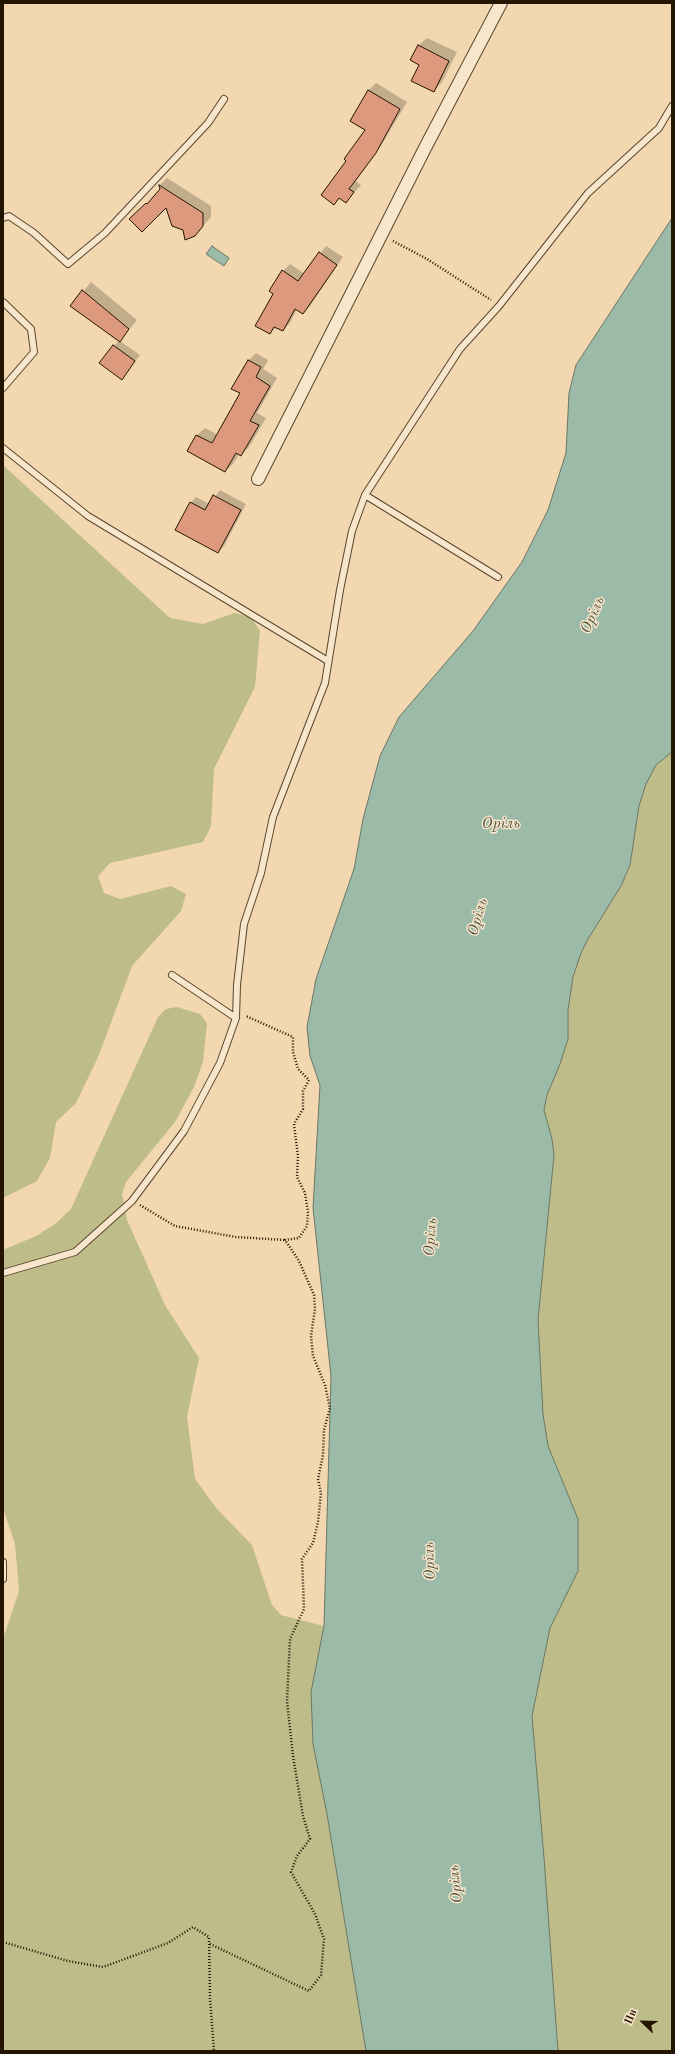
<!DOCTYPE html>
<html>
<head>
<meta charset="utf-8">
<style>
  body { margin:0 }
  #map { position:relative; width:675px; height:2054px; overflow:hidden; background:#f2d7b0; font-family:"Old Standard TT",serif }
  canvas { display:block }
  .frame { position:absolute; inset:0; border:4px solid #241501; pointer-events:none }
  .north { position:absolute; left:623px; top:2002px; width:40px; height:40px; -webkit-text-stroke:3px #f7e5cc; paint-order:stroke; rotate:293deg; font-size:11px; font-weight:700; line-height:16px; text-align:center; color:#241501 }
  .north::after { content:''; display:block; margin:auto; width:14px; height:18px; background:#241501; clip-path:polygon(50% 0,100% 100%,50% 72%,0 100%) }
</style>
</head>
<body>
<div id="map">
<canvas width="675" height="2054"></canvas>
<div class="frame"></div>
<div class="north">Пн</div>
</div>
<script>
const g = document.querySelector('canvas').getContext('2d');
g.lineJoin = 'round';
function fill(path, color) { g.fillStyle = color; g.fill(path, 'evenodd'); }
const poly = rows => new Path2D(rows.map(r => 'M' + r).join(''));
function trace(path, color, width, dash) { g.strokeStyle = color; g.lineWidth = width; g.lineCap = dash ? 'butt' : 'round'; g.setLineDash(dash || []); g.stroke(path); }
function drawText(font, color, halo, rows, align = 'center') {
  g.font = font + ' "Old Standard TT",serif'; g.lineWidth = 3; g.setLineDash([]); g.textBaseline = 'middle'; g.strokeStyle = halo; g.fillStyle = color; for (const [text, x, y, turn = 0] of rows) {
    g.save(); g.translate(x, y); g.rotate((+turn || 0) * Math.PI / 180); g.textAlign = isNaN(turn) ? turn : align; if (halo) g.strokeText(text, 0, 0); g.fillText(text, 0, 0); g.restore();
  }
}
const green = poly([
  [672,218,672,2051,3,2051,3,1639,19,1591,15,1544,3,1508,3,1250,36,1236,55,1224,71,1209,158,1017,166,1009,177,1007,200,1014,207,1023,203,1062,194,1087,175,1122,126,1182,122,1194,127,1220,165,1305,199,1358,187,1417,195,1479,217,1509,252,1545,272,1605,281,1615,324,1626,331,1376,313,1208,320,1085,310,1056,307,1027,316,979,354,869,363,819,380,756,399,717,473,631,522,562,548,510,566,453,569,393,576,365],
  [3,465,170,618,203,624,235,613,251,617,260,631,255,687,214,769,211,826,203,842,110,863,98,876,104,893,120,899,171,886,186,894,181,911,132,966,99,1055,76,1103,56,1122,50,1158,37,1181,3,1198]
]);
const water = poly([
  [672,218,672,752,656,765,646,784,639,806,630,865,621,886,588,939,581,953,573,977,568,1010,568,1039,560,1064,547,1095,544,1110,552,1139,554,1155,538,1320,543,1414,548,1446,578,1519,578,1571,550,1628,532,1716,544,1858,558,2051,366,2051,327,1814,313,1744,311,1692,324,1626,331,1376,313,1208,320,1085,310,1056,307,1027,316,979,354,869,363,819,380,756,399,717,473,631,522,562,548,510,566,453,569,393,576,365,672,218],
  [212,246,229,258,224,266,206,254,212,246]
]);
const shadow = poly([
  [427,38,457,52,442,82,434,91,420,64,418,46],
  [376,83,407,102,382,144,356,181,361,185,346,202,340,198,334,204,348,161,367,130,351,121,369,90],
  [167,178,211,206,211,217,194,236,183,229,167,206,130,219,155,197,161,189,160,185],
  [326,246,343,257,310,306,303,313,297,309,290,323,283,330,276,327,270,333,274,293,283,271,290,264,305,274],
  [91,282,137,320,120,341,140,355,122,379,100,363,119,340,72,305],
  [256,353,268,360,263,369,277,378,257,413,266,418,249,447,241,455,239,454,233,464,225,471,189,451,197,435,205,428,218,435,241,393,233,388,249,360],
  [220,490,246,504,224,546,218,552,191,503,196,497,209,504]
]);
const building = poly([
  [418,45,449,61,434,92,411,81,419,65,410,60,418,45],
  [368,90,400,109,376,153,349,189,354,192,346,203,339,198,334,205,321,195,346,161,344,159,365,130,350,121,368,90],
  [159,185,203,213,203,226,195,236,185,240,183,230,172,226,166,208,142,232,129,219,146,203,147,204,160,189,159,185],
  [319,252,337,265,303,314,295,309,283,331,274,327,270,334,255,326,273,294,269,291,282,270,298,281,319,252],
  [82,290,129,329,120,342,70,306,82,290],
  [113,345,135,361,122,380,99,363,113,345],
  [248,360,261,367,256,377,270,386,250,421,259,425,241,456,236,453,225,472,187,451,196,435,212,443,240,393,231,389,248,360],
  [213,495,241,510,218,553,175,530,190,502,205,510,213,495]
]);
const path = poly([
  [393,241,427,259,491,300],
  [140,1205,175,1226,236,1237,285,1240],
  [3,1942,68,1961,103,1967,168,1943,193,1927,209,1937,210,1998,214,2051],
  [210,1944,309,1991,321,1975,324,1939,315,1914,291,1872,297,1856,310,1839,303,1816,293,1756,287,1701,290,1639,304,1609,302,1559,313,1543,318,1522,321,1493,318,1479,323,1455,324,1430,330,1408,325,1385,313,1356,311,1336,315,1309,314,1295,299,1261,285,1240,299,1238,307,1226,308,1212,305,1193,297,1177,298,1156,294,1124,303,1109,303,1091,309,1080,298,1069,293,1052,293,1037,246,1016]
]);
const service = poly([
  [3,218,9,216,34,233,68,264,105,233,208,123,224,99],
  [3,302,31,329,34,352,3,388],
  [3,448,88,516,328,661],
  [365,495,498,577],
  [172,975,236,1018],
  [3,1273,75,1252,132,1201,184,1131,220,1063,236,1018,237,985,244,924,261,873,273,817,325,683,340,590,352,531,365,495,460,349,499,306,588,193,659,128,672,106],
  [3,1562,3,1579]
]);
const minor = poly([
  [258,479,425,148,501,3]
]);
const waterNames = [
  ["Оріль",593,615,-66],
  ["Орiль",501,824],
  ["Оріль",478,917,-74],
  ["Оріль",431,1237,-85],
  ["Оріль",430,1561,-92],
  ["Оріль",456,1884,-95]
];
fill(green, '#bebd89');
fill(water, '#9cbaa8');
trace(water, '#6c7865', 1);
fill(shadow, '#0003');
fill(building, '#dd997e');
trace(building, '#241501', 1);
trace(service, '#58462d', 8);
trace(minor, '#58462d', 14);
trace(path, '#241501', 2.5, [1, 2]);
trace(service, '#f7e5cc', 6);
trace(minor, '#f7e5cc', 12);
drawText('italic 15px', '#4e4f3b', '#f7e5cc', waterNames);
</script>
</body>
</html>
